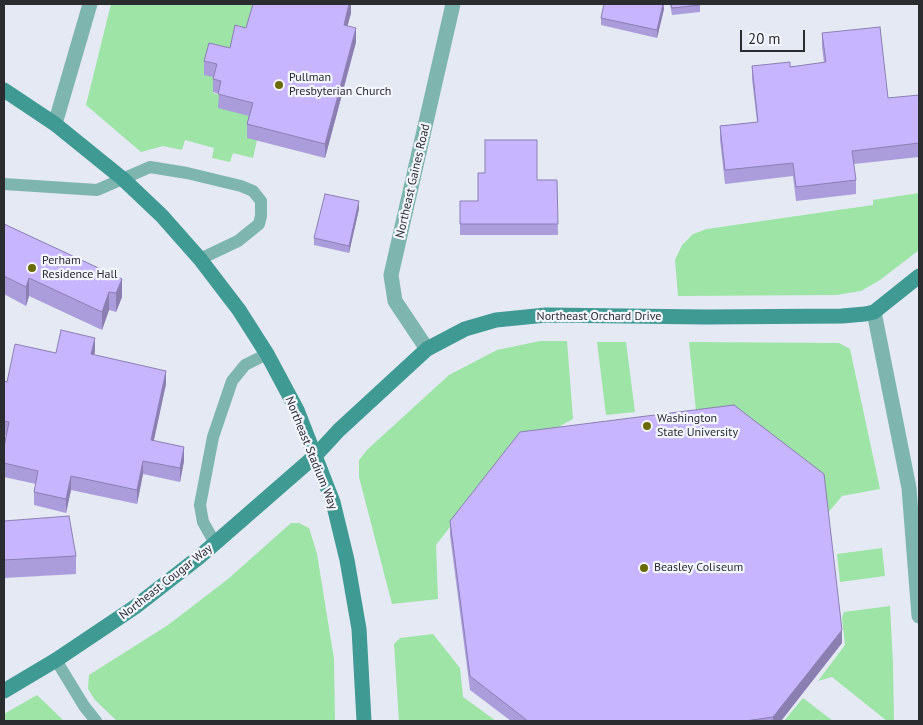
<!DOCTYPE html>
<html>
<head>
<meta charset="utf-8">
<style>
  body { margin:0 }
  #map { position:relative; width:923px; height:725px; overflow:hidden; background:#e4e9f3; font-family:"PT Sans",sans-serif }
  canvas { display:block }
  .frame { position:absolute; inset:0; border:5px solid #2b2c30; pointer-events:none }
  .scale { position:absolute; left:740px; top:30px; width:65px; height:22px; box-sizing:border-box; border:2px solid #2b2c30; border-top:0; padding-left:6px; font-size:15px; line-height:18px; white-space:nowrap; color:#2b2c30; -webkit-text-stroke:4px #f3f6ff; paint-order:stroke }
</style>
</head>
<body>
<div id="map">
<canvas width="923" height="725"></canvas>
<div class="frame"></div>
<div class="scale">20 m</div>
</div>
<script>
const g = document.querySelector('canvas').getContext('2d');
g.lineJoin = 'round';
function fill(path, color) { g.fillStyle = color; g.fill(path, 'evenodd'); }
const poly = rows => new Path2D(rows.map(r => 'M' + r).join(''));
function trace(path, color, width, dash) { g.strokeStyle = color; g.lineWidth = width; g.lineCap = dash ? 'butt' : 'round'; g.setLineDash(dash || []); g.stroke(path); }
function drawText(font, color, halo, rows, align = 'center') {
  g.font = font + ' "PT Sans",sans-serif'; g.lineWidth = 4.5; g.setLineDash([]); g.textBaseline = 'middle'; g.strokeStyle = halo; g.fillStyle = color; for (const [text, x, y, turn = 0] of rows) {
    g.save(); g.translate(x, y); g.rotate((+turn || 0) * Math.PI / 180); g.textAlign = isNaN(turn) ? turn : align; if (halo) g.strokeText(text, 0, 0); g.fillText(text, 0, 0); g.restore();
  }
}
const green = poly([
  [111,4,256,4,246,42,230,61,204,74,217,78,213,93,221,95,253,117,247,137,257,140,253,158,233,153,230,162,212,158,214,148,185,140,182,150,163,146,141,152,86,105],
  [919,193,919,250,880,280,861,291,836,295,678,296,675,260,682,245,693,234,707,229,873,205,873,200],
  [540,341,567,341,573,419,547,433,516,442,436,545,438,599,392,604,359,477,359,460,368,449,449,375,497,350],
  [597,342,626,342,635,412,606,415],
  [689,342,839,343,850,349,880,489,842,496,827,514,696,411],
  [291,523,299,523,309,528,317,554,334,659,335,721,117,721,95,700,88,689,89,675,168,625,228,579],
  [882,548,885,576,840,582,837,554],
  [890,606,893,664,894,721,887,721,832,677,818,681,845,645,842,618,844,612],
  [433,634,460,668,463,697,496,721,399,721,394,644,400,638],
  [37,695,64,721,4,721,4,714],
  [803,698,833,721,784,721]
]);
const lane = poly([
  [4,184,97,190,150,167,187,173,241,186,253,191,261,201,261,216,259,224,238,241,200,259],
  [215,543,203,522,200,505,213,437,232,381,245,365,267,354],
  [56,660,84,706,96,721]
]);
const street = poly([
  [55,124,90,4],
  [874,312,909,488,919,616],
  [427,349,395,301,391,275,453,4]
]);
const secondary = poly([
  [4,90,55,124,123,179,162,216,200,259,239,310,267,354,297,410,333,502,347,560,359,629,364,721],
  [4,691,56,660,135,607,198,558,315,456,339,430,427,349,465,329,496,320,546,315,706,317,842,316,865,314,874,312,919,276]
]);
const wall = poly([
  [351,4,351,13,347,26,356,42,325,158,247,138,247,124,249,116,218,108,219,94,213,92,213,77,204,75,204,61,230,48,246,28],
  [664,4,664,9,657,38,601,25,601,18],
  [670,4,700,4,700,12,672,15],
  [822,33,888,98,919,95,919,157,854,164,856,180,856,194,796,201,793,176,725,184,720,140,720,126,757,122,752,79,752,66,790,67,824,63,822,47],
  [537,180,557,180,558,235,460,235,460,201,478,201],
  [359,209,349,253,314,245,314,238],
  [4,224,122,279,122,297,116,312,109,310,102,330,29,296,26,306,4,294],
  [95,351,94,355,166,384,154,440,184,461,180,482,143,474,137,504,71,490,66,513,34,505,34,492,36,484,4,477,4,447,6,435,4,435,4,381,7,382,56,353],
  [4,521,76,556,76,574,4,578],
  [450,521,842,643,781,721,511,721,470,690,450,535]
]);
const shadedWall = poly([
  [349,4,351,4,351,13,344,39,344,25],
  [663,4,664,9,657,38,657,30],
  [356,28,356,42,325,158,325,144],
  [359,201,359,209,349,253,349,246],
  [29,278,29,296,26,306,26,287],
  [122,279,122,297,116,312,116,293],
  [109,292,109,310,102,330,102,312],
  [95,338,95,351,91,368,91,354],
  [166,371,166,384,151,453,151,440],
  [184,447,184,461,180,482,180,468],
  [143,461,143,474,137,504,137,490],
  [71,476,71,490,66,513,66,499],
  [842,630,842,643,781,721,773,721,773,717]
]);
const building = poly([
  [253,4,349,4,344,25,356,28,325,144,247,124,253,103,218,94,221,81,213,79,217,64,204,61,209,43,230,48,235,25,246,28,253,4],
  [604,4,663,4,657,30,601,18,604,4],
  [671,4,700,4,700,5,672,8,671,4],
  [880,27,888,98,919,95,919,143,852,151,856,180,796,187,793,163,725,170,720,126,758,122,752,66,790,62,790,67,826,62,822,33,880,27],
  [485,140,537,140,537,180,557,180,558,224,460,224,460,201,478,201,478,173,485,173,485,140],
  [325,194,359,201,349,246,314,238,325,194],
  [4,224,122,279,116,293,109,292,102,312,29,278,26,287,4,276,4,224],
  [61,330,95,338,91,354,166,371,151,440,184,447,180,468,143,461,137,490,71,476,66,499,34,492,38,471,4,463,4,447,9,422,4,421,4,381,7,382,15,344,56,353,61,330],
  [734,405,824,474,842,630,773,717,745,721,528,721,470,676,450,521,520,432,734,405],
  [69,516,76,556,4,560,4,521,69,516]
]);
const markers = [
  [279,85,5,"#6c6a07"],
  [32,268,5,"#6c6a07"],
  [647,426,5,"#6c6a07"],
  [644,568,5,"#6c6a07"]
];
const poiNames = [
  ["Pullman",289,78],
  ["Presbyterian Church",289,92],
  ["Perham",42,261],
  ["Residence Hall",42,275],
  ["Washington",657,419],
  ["State University",657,433],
  ["Beasley Coliseum",654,568]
];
const streetNames = [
  ["Northeast Gaines Road",413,181,-77],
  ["Northeast Orchard Drive",599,317],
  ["Northeast Stadium Way",311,453,68],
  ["Northeast Cougar Way",166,582,-38]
];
fill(green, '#9de4a6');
trace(lane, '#7eb5af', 12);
trace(street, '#7eb5af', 15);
trace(secondary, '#3f9a93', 15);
fill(wall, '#ab9ddb');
fill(shadedWall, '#8b7fb2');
fill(building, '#c7b6ff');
trace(building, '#8b7fb2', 1);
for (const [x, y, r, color] of markers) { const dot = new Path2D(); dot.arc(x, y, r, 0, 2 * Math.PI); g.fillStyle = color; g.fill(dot); trace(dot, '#f3f6ff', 2); }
drawText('12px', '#2b2c30', '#f3f6ff', poiNames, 'left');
drawText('12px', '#2b2c30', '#f3f6ff', streetNames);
</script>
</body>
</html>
